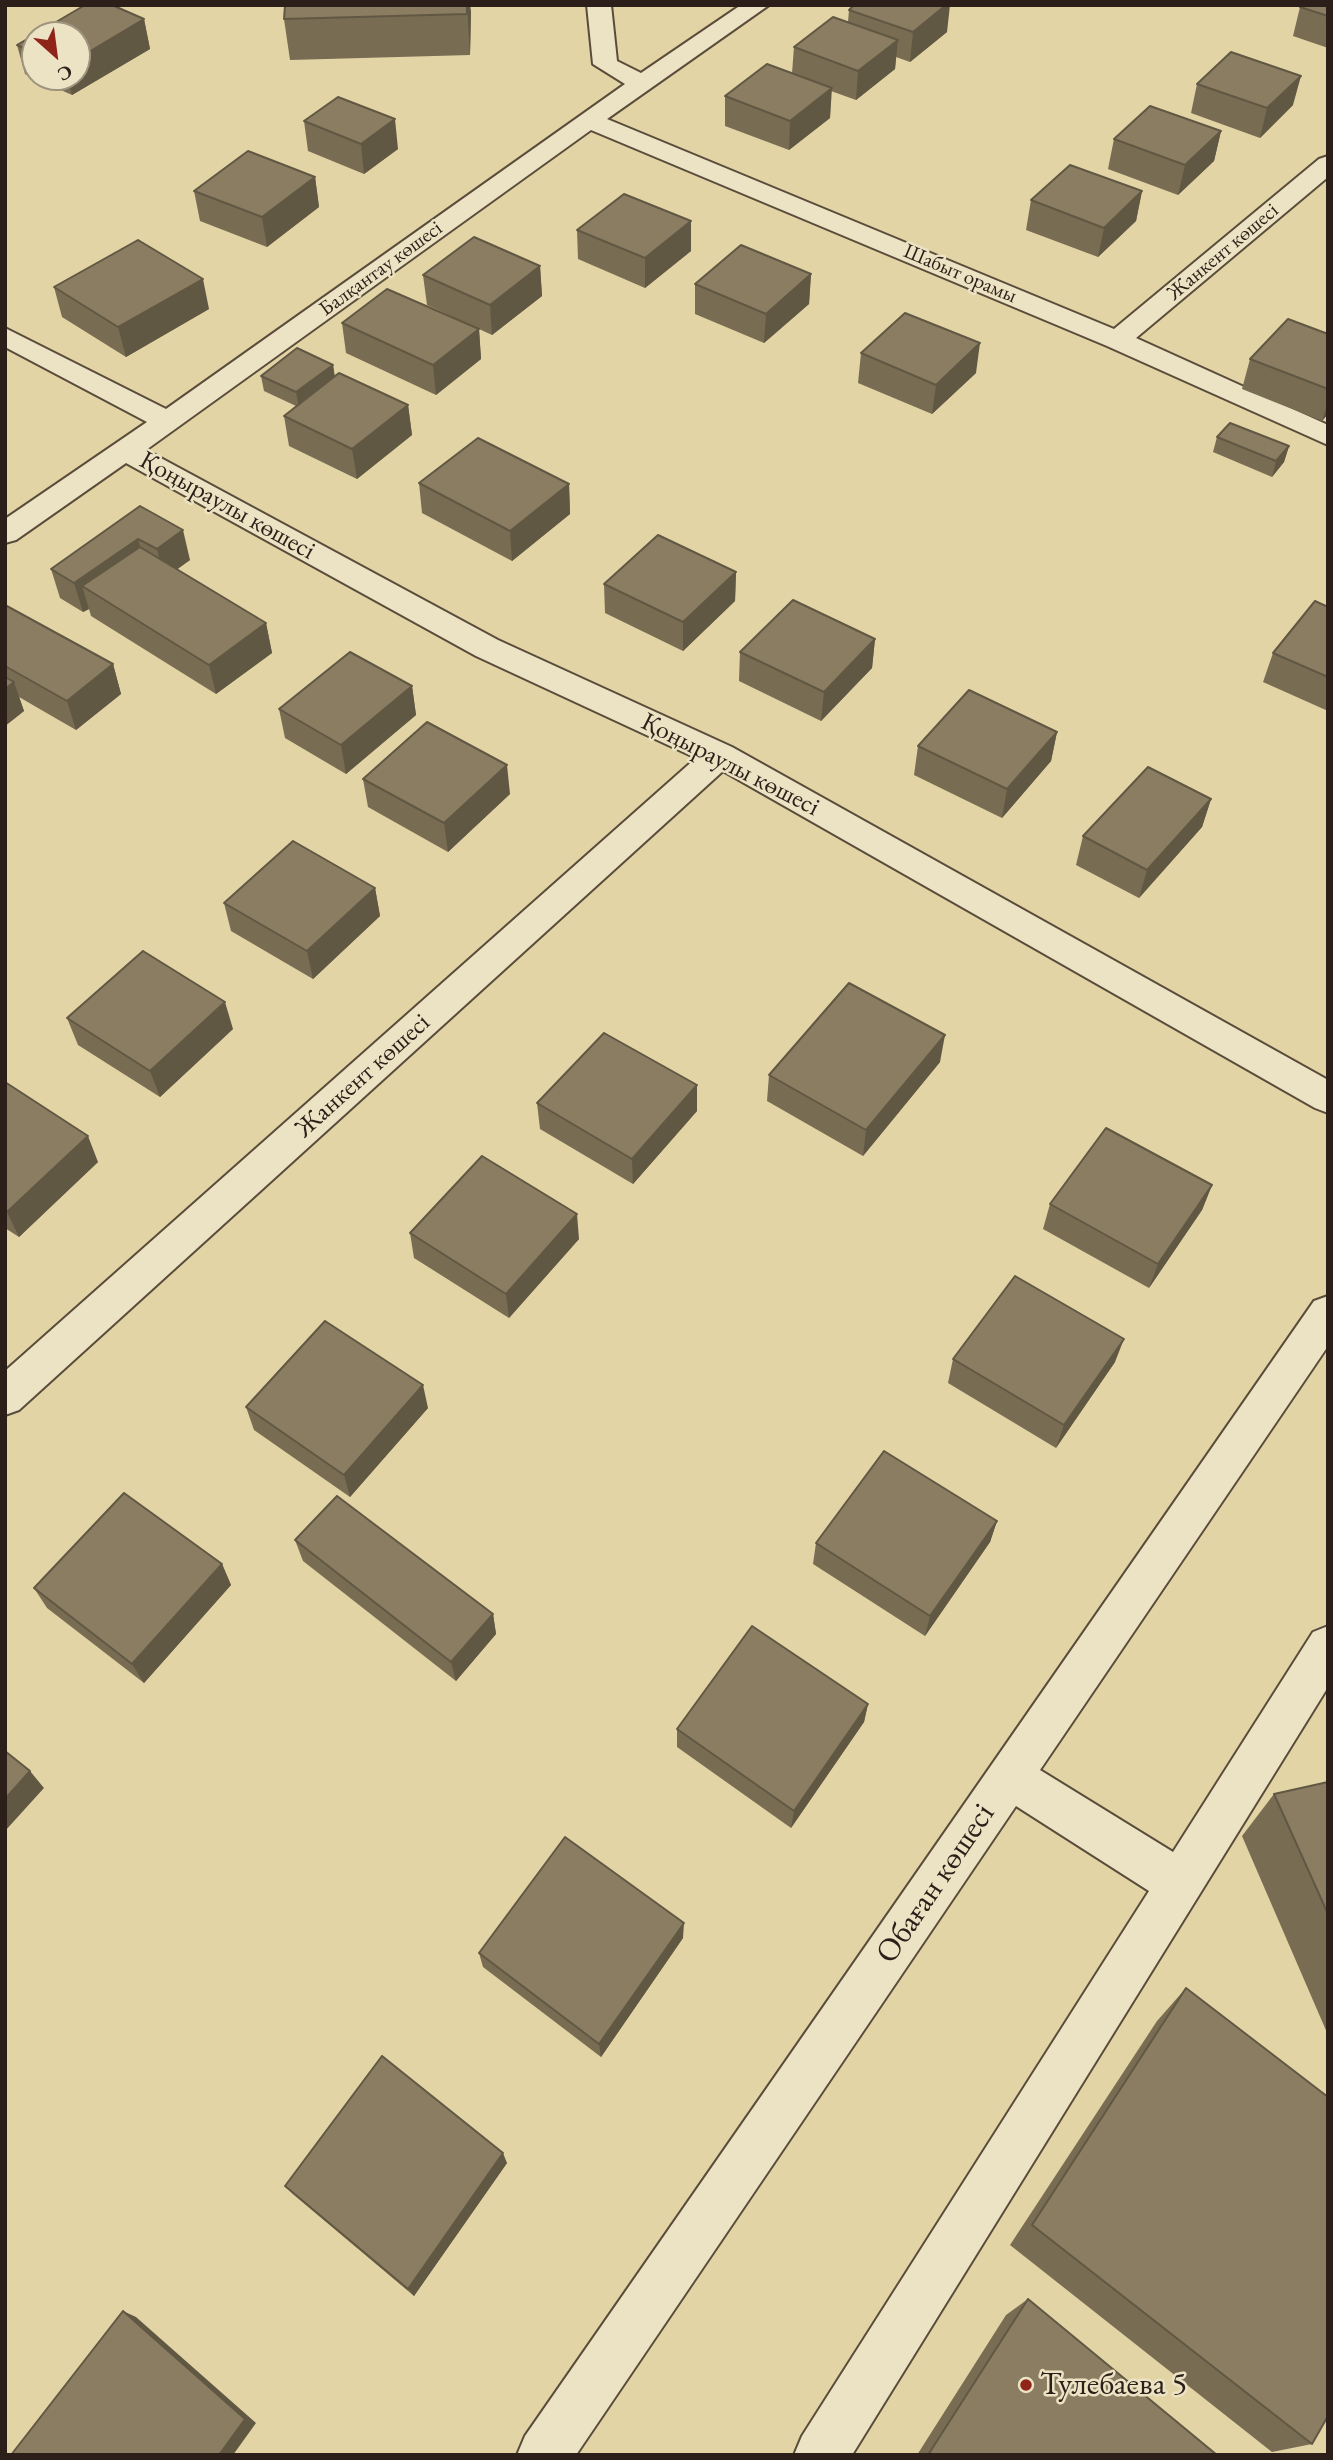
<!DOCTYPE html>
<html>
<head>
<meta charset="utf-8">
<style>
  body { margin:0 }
  #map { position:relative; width:1333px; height:2460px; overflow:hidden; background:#e2d4a5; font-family:"EB Garamond",serif }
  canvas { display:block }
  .frame { position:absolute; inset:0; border:7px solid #2c1e18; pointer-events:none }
  .north { position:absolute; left:21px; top:21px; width:70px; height:70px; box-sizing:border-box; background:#ece3c4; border:2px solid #9f947f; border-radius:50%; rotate:152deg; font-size:19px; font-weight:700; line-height:28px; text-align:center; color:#2c1e18 }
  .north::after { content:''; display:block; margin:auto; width:24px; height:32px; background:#8f2418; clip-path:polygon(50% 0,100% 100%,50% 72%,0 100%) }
</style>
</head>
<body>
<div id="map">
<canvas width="1333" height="2460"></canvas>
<div class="frame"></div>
<div class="north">С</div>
</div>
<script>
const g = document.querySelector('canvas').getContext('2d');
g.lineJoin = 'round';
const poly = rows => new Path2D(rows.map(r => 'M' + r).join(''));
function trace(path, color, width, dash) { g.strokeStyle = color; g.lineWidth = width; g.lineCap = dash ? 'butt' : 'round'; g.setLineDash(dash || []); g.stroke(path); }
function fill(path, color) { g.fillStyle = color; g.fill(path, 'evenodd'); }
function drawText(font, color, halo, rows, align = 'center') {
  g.font = font + ' "EB Garamond",serif'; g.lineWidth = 5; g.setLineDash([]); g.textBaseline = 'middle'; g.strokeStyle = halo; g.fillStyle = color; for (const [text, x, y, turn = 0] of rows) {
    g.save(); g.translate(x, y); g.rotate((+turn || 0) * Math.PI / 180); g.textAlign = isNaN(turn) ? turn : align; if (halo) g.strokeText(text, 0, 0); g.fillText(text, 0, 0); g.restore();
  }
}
const minor = poly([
  [587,5,611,5,617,61,641,73,741,5,769,5,607,119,1114,329,1319,159,1328,156,1328,177,1136,338,1328,425,1328,445,1107,346,591,130,146,450,498,640,732,747,1328,1080,1328,1113,1315,1108,723,771,19,1410,5,1415,5,1371,696,758,476,656,126,463,16,540,5,543,5,519,147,422,5,347,5,328,166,409,625,84,593,64,587,5],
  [1328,1296,1328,1346,1040,1770,1173,1852,1313,1632,1328,1626,1328,1687,852,2455,794,2455,802,2436,1149,1891,1016,1806,576,2455,517,2455,525,2436,1314,1301,1328,1296]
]);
const wall = poly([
  [85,5,112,5,144,19,150,49,72,95,25,74,17,45],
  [35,35,77,35,77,77,35,77],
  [1328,5,1328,48,1293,36,1300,7],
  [849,10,947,32,910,62,896,57,895,69,856,100,831,91,830,118,789,150,725,126,725,96,792,73,794,47,848,22],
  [471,11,470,55,290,60,284,19],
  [1197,84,1293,105,1260,138,1191,113],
  [304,121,398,149,364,174,308,151],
  [1221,131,1214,161,1178,195,1108,169,1114,139],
  [315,177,319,207,267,247,200,221,194,191],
  [1142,191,1136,221,1098,257,1026,230,1031,200],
  [691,221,691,251,645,288,578,259,577,230],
  [540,266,542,296,492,335,427,305,423,275],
  [811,274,809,304,764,343,695,314,695,284],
  [54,287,209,309,126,357,62,317],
  [342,323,479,329,481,359,436,395,346,353],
  [1328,334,1328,414,1322,421,1242,389,1250,359],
  [861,353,976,373,932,414,858,383],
  [333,365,335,377,408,405,412,435,357,479,289,446,284,416,296,406,264,391,261,376],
  [1217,437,1289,446,1284,462,1272,477,1213,452],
  [419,483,569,484,570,514,512,561,422,513],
  [140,506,190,560,177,569,266,623,272,653,216,694,91,616,89,609,83,612,60,598,51,569],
  [736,572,735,601,683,651,605,613,604,584],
  [5,605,113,664,121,694,76,730,19,697,24,711,5,726],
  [1328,607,1328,711,1263,682,1273,653],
  [875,639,872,668,821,721,739,681,740,652],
  [412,686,416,715,346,774,285,738,279,709],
  [1057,732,1051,761,1002,818,914,775,918,746],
  [363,779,510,794,448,852,368,807],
  [1211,799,1202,827,1139,898,1076,865,1083,836],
  [375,888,380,916,313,979,231,931,224,903],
  [67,1018,233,1029,160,1097,78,1045],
  [940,1062,863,1156,767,1101,769,1075],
  [5,1082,98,1162,19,1237,5,1228],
  [537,1103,697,1111,633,1184,540,1129],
  [1212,1185,1202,1210,1149,1288,1043,1229,1050,1204],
  [410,1233,579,1239,509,1318,414,1258],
  [953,1359,1115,1362,1056,1448,948,1383],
  [246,1407,428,1408,350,1497,254,1430],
  [997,1521,990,1542,925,1636,813,1564,816,1543],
  [295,1540,493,1614,496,1634,456,1681,303,1561],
  [222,1564,231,1585,144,1683,47,1608,34,1588],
  [868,1704,864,1722,791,1828,677,1747,677,1729],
  [1328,1782,1328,2035,1242,1836,1274,1794],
  [683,1938,601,2057,483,1967,479,1953],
  [1186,1988,1312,2444,1272,2452,1010,2245,1157,2021],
  [507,2163,414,2296,294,2195,285,2186],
  [1028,2299,1217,2455,917,2455,1006,2315]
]);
const shadedWall = poly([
  [467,5,470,5,471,11,470,55],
  [946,5,950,5,947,32,910,62,913,32],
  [144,19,150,49,72,95,67,77,77,77,77,59],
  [898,40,895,69,856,100,858,71],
  [1301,76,1293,105,1260,138,1267,108],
  [832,88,830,118,789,150,790,121],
  [395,119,398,149,364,174,361,144],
  [1221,131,1214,161,1178,195,1185,165],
  [315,177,319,207,267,247,262,217],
  [1142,191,1136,221,1098,257,1104,228],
  [691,221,691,251,645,288,645,258],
  [540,266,542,296,492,335,490,305],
  [811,274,809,304,764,343,766,314],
  [203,279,209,309,126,357,118,327],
  [479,329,481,359,436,395,433,365],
  [980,343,976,373,932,414,936,385],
  [333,365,335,380,299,408,296,392],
  [1328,402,1328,414,1322,421],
  [408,405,412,435,357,479,352,449],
  [1289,446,1284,462,1272,477,1276,461],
  [569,484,570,514,512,561,510,531],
  [183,530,190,560,164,579,157,549],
  [138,539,146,568,82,586,89,609,83,612,74,583],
  [736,572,735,601,683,651,683,622],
  [266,623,272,653,216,694,209,665],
  [875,639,872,668,821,721,824,692],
  [113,664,121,694,76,730,67,701],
  [14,682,24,711,5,726,5,689],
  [412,686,416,715,346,774,341,745],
  [1057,732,1051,761,1002,818,1007,789],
  [507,765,510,794,448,852,444,823],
  [1211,799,1202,827,1139,898,1147,870],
  [375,888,380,916,313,979,307,951],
  [225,1002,233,1029,160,1097,150,1071],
  [945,1035,940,1062,863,1156,866,1130],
  [697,1085,697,1111,633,1184,632,1159],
  [88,1136,98,1162,19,1237,7,1212],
  [1212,1185,1202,1210,1149,1288,1158,1264],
  [577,1214,579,1239,509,1318,506,1294],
  [1124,1339,1115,1362,1056,1448,1064,1425],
  [423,1385,428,1408,350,1497,344,1475],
  [997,1521,990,1542,925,1636,930,1616],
  [222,1564,231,1585,144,1683,132,1664],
  [493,1614,496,1634,456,1681,451,1662],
  [868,1704,864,1722,791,1828,794,1811],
  [30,1771,44,1788,5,1831,5,1799],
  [684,1923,683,1938,601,2057,599,2044],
  [503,2153,507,2163,414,2296,408,2289],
  [123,2311,136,2317,256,2423,233,2455,219,2455]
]);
const building = poly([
  [85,5,112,5,144,19,77,59,77,35,35,35,35,53,17,45,85,5],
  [285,5,467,5,467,14,284,19,285,5],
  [854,5,946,5,913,32,849,10,854,5],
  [1301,5,1328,5,1328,16,1300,7,1301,5],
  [833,17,898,40,858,71,794,47,833,17],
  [1231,52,1301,76,1267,108,1197,84,1231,52],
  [767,64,832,88,790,121,725,96,767,64],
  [338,97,395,119,361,144,304,121,338,97],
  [1150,106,1221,131,1185,165,1114,139,1150,106],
  [248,151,315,177,262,217,194,191,248,151],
  [1070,165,1142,191,1104,228,1031,200,1070,165],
  [624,194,691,221,645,258,577,230,624,194],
  [474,237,540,266,490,305,423,275,474,237],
  [138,240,203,279,118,327,54,287,138,240],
  [741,245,811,274,766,314,695,284,741,245],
  [387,289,479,329,433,365,342,323,387,289],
  [905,313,980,343,936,385,861,353,905,313],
  [1288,319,1328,334,1328,389,1250,359,1288,319],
  [297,348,333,365,296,392,261,376,297,348],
  [339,373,408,405,352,449,284,416,339,373],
  [1230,423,1289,446,1276,461,1217,437,1230,423],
  [478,438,569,484,510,531,419,483,478,438],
  [140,506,183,530,157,549,138,539,74,583,51,569,140,506],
  [658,535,736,572,683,622,604,584,658,535],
  [140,547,266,623,209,665,82,586,140,547],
  [793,600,875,639,824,692,740,652,793,600],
  [1315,601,1328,607,1328,677,1273,653,1315,601],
  [5,605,113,664,67,701,5,666,5,605],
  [350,652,412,686,341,745,279,709,350,652],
  [5,677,14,682,5,689,5,677],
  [969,690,1057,732,1007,789,918,746,969,690],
  [427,722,507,765,444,823,363,779,427,722],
  [1148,767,1211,799,1147,870,1083,836,1148,767],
  [293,841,375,888,307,951,224,903,293,841],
  [143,951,225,1002,150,1071,67,1018,143,951],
  [849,983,945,1035,866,1130,769,1075,849,983],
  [604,1033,697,1085,632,1159,537,1103,604,1033],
  [5,1082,88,1136,7,1212,5,1211,5,1082],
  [1106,1128,1212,1185,1158,1264,1050,1204,1106,1128],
  [482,1156,577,1214,506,1294,410,1233,482,1156],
  [1015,1276,1124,1339,1064,1425,953,1359,1015,1276],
  [325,1321,423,1385,344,1475,246,1407,325,1321],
  [884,1451,997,1521,930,1616,816,1543,884,1451],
  [124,1493,222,1564,132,1664,34,1588,124,1493],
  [337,1496,493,1614,451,1662,295,1540,337,1496],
  [752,1626,868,1704,794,1811,677,1729,752,1626],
  [5,1751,30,1771,5,1799,5,1751],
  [1328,1782,1328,1914,1274,1794,1328,1782],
  [565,1837,684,1923,599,2044,479,1953,565,1837],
  [1186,1988,1328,2097,1328,2416,1312,2444,1032,2225,1186,1988],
  [382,2056,503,2153,408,2289,285,2186,382,2056],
  [1028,2299,1217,2455,928,2455,1028,2299],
  [123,2311,245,2419,219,2455,11,2455,123,2311]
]);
const markers = [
  [1026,2385,7,"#8f2418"]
];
const farStreetnames = [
  ["Жанкент көшесі",1223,252,-40],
  ["Балқантау көшесі",381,269,-36],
  ["Шабыт орамы",960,274,23]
];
const streetNames = [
  ["Қоңыраулы көшесі",227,506,29],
  ["Қоңыраулы көшесі",730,765,27],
  ["Жанкент көшесі",363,1076,-42]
];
const nearStreetnames = [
  ["Обаған көшесі",936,1884,-56]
];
const nearPoinames = [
  ["Тулебаева 5",1040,2385]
];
trace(minor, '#5a4c3b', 4);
fill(minor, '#ece3c4');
fill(wall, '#786c53');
fill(shadedWall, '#615844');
fill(building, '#8b7d61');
trace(building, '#615844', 2);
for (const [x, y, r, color] of markers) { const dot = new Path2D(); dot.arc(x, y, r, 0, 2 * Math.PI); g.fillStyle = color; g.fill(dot); trace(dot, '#ece3c4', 2.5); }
drawText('21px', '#2c1e18', '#ece3c4', farStreetnames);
drawText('26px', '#2c1e18', '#ece3c4', streetNames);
drawText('32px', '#2c1e18', '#ece3c4', nearStreetnames);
drawText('32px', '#2c1e18', '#ece3c4', nearPoinames, 'left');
</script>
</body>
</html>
